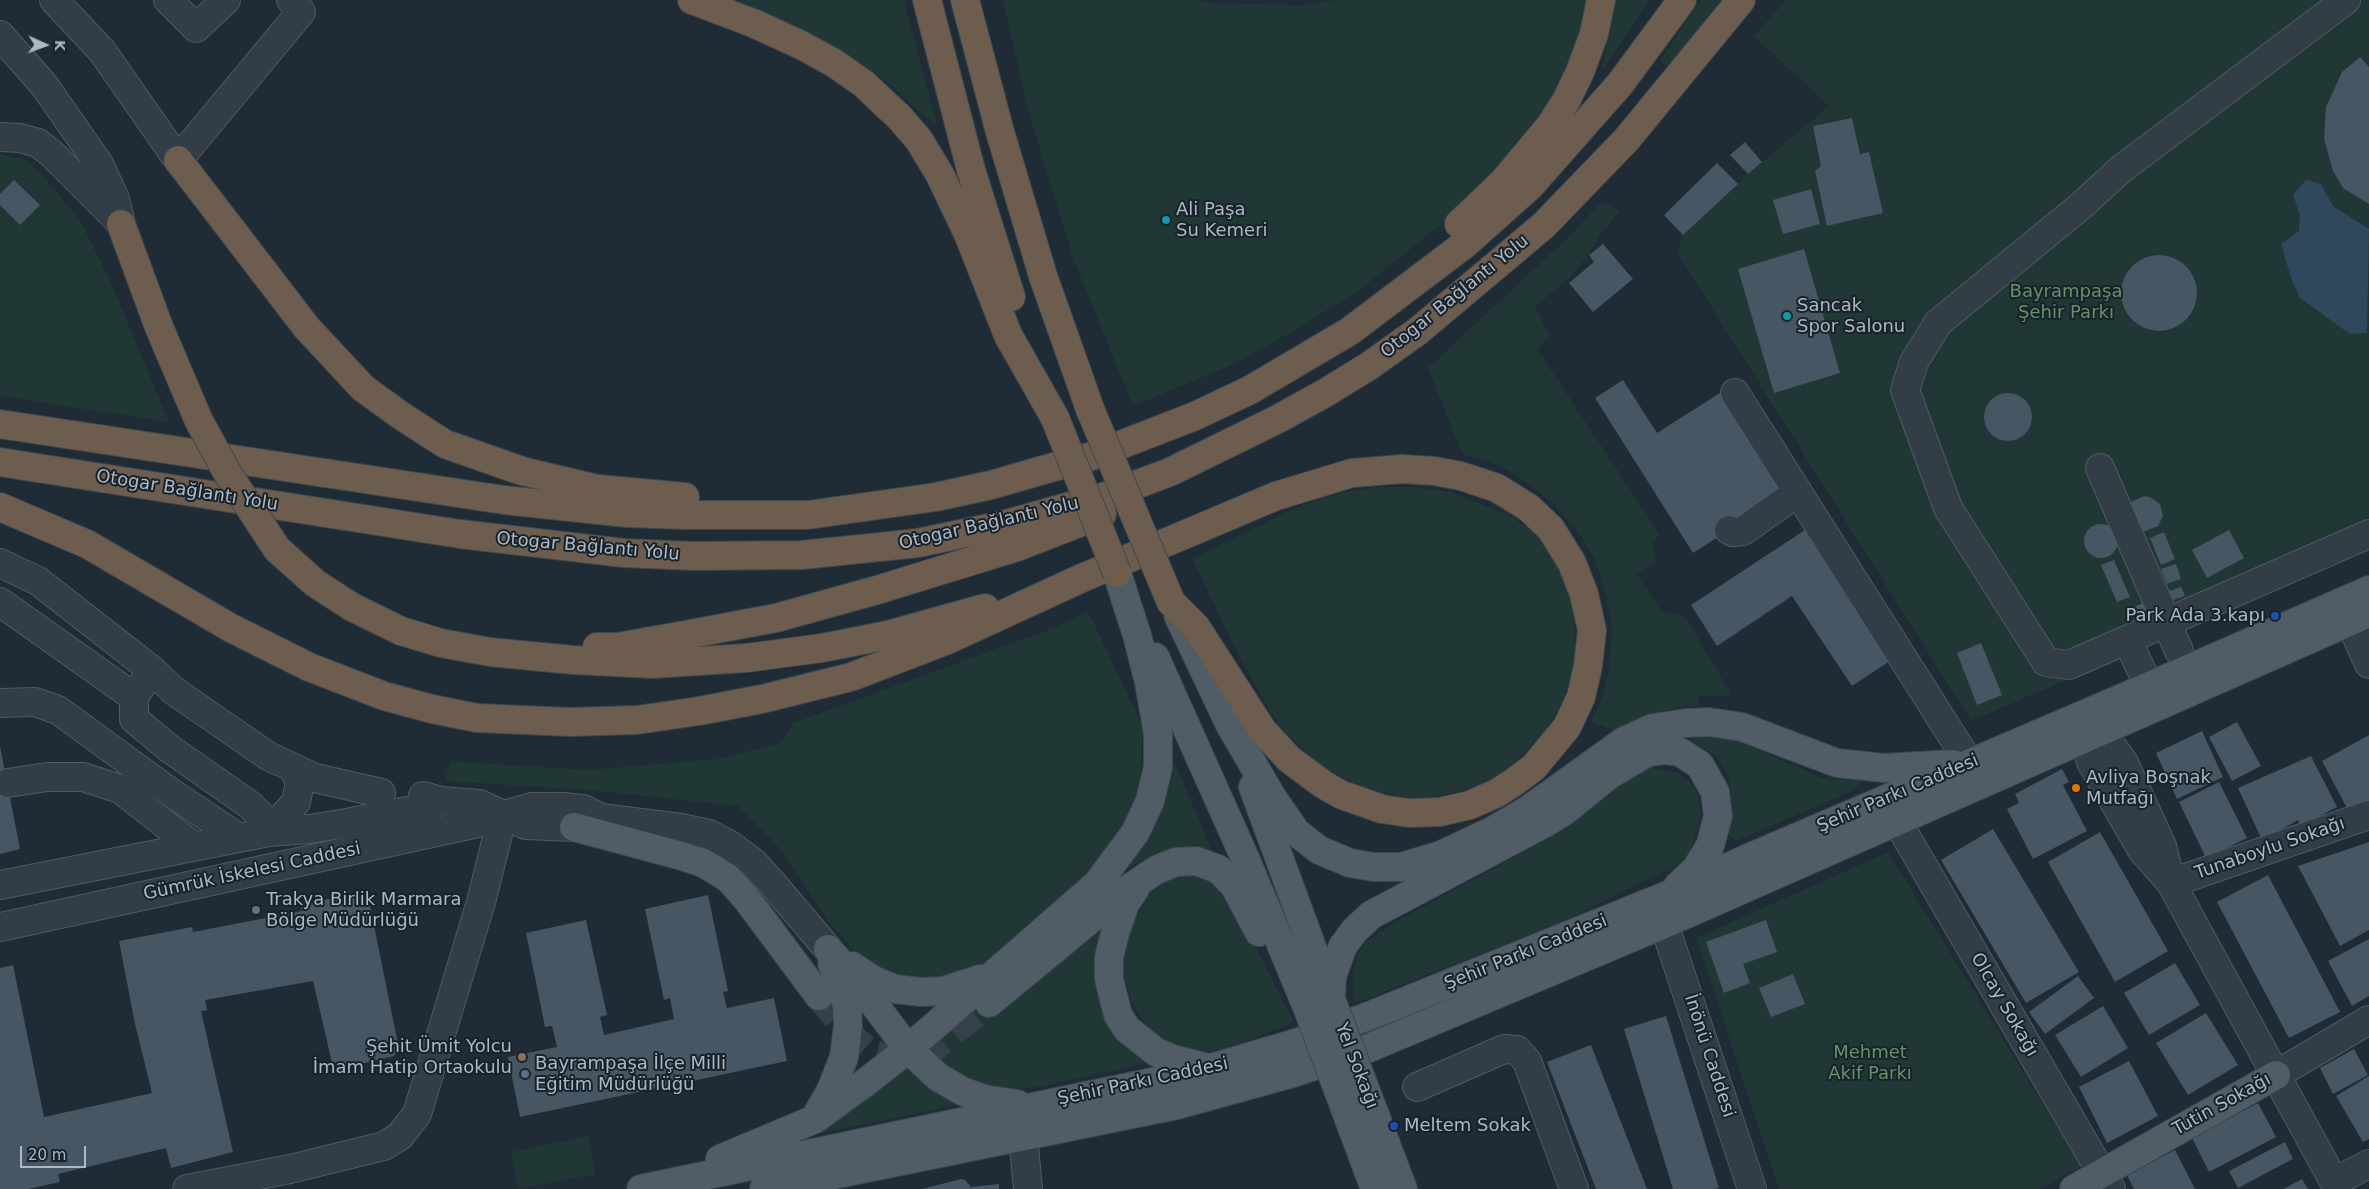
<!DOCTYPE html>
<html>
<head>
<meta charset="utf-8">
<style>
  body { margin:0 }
  #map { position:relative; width:2369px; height:1189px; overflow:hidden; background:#1f2b35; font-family:"DejaVu Sans",sans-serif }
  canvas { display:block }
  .north { position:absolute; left:20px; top:20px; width:50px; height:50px; -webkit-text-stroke:4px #18222a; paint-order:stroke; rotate:92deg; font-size:14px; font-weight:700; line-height:20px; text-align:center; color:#acb8c3 }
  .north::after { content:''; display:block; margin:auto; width:18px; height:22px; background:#acb8c3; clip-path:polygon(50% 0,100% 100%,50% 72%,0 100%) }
  .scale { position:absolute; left:20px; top:1146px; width:66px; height:22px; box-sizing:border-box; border:2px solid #acb8c3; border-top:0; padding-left:6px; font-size:15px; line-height:18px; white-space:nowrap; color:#acb8c3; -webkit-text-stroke:4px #18222a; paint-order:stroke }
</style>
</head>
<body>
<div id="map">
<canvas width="2369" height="1189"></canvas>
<div class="north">K</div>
<div class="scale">20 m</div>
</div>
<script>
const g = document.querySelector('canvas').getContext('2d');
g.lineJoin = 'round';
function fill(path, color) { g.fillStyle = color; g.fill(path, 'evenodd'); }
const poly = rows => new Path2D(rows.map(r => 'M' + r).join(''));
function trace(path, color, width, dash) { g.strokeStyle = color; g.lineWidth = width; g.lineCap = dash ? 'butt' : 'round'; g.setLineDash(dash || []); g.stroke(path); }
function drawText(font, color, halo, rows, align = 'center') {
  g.font = font + ' "DejaVu Sans",sans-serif'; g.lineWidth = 4; g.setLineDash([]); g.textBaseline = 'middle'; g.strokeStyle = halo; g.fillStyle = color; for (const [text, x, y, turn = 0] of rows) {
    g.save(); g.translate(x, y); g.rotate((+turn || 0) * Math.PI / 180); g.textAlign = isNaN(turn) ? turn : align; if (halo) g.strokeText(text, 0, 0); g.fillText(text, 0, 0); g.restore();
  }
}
const green = poly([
  [733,0,904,0,937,126,874,72,819,38],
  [1003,0,1193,0,1215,3,1301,5,1337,0,1590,0,1566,80,1513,153,1470,201,1361,289,1297,329,1232,365,1133,406,1073,258,1027,107],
  [1615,0,1649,0,1601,72,1611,25],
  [1700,0,1724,0,1672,71,1660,61],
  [1786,0,2369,0,2369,550,1971,721,1677,252,1683,235,1748,174,1829,106,1754,36],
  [0,154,24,159,36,168,80,220,113,287,169,422,0,396],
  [1602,202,1620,211,1600,235,1589,255,1567,280,1535,307,1550,337,1537,349,1660,534,1652,543,1656,563,1637,575,1661,611,1685,617,1731,694,1725,697,1700,695,1698,706,1678,707,1650,715,1615,731,1591,722,1602,699,1608,673,1612,632,1606,593,1594,557,1577,531,1555,505,1533,487,1513,473,1490,462,1462,454,1428,368,1563,242],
  [1375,487,1412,487,1451,492,1509,515,1531,530,1552,553,1565,579,1574,614,1576,653,1564,699,1546,731,1518,759,1495,777,1465,790,1431,798,1404,797,1376,791,1347,780,1319,764,1286,733,1269,710,1236,650,1192,559,1299,506,1341,493],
  [1088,611,1143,727,1140,781,1133,809,1101,859,1069,892,986,963,949,980,911,981,884,975,855,952,829,922,775,843,738,806,586,790,445,781,450,761,587,770,717,759,781,743,793,723,1056,627],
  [1699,737,1737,740,1822,778,1864,781,1850,792,1736,841,1727,833,1732,807,1729,778,1721,762,1704,748,1688,740],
  [1172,756,1214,855,1184,850,1154,854,1127,869,1150,826,1165,785],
  [1651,767,1678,773,1696,788,1701,813,1691,850,1678,865,1562,922,1353,1004,1353,973,1358,954,1365,942,1399,920,1540,843,1625,778],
  [1888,852,2081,1166,2040,1189,1779,1189,1696,938],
  [1181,872,1198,874,1230,895,1294,1023,1238,1044,1215,1051,1184,1050,1163,1041,1145,1024,1130,998,1123,971,1126,944,1133,924,1148,896,1160,881],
  [1101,928,1098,959,1124,1044,1147,1063,1045,1086,1014,1089,989,1087,955,1072,924,1047,981,999],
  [905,1066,952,1100,953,1106,803,1137],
  [588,1136,596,1174,518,1189,511,1152]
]);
const water = poly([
  [2306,180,2321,184,2333,206,2369,229,2367,333,2350,334,2300,298,2291,278,2281,244,2299,231,2300,215,2293,195]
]);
const building = poly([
  [2360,57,2369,67,2369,204,2343,188,2333,171,2324,139,2326,107,2342,72],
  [1852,118,1860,154,1869,152,1883,213,1827,226,1815,171,1821,166,1813,126],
  [1745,142,1762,162,1748,174,1730,155],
  [1717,163,1738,184,1683,235,1664,215],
  [14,180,40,205,20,225,0,205,0,194],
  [1811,189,1820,224,1783,234,1773,200],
  [1603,244,1633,279,1593,312,1569,283,1594,262,1589,255],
  [1804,249,1840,373,1774,393,1738,269],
  '2121 293a38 38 0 1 1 76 0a38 38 0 1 1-76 0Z',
  [1623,380,1657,433,1720,393,1784,495,1693,553,1595,398],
  '1984 417a24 24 0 1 1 48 0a24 24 0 1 1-48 0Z',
  [2144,496,2150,497,2160,504,2163,516,2158,526,2143,532,2138,530,2129,505,2133,501],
  '2084 541a17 17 0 1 1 34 0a17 17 0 1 1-34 0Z',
  [1805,530,1890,661,1852,686,1792,596,1717,646,1691,605],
  [2229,530,2244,558,2207,578,2192,550],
  [2164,532,2175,559,2161,565,2150,538],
  [2114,560,2130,597,2117,602,2101,565],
  [2176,564,2181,579,2167,584,2161,569],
  [2181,587,2185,596,2170,601,2166,592],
  [2144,603,2147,611,2132,616,2130,608],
  [1981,643,2002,695,1977,705,1957,653],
  [2237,722,2261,766,2232,781,2209,737],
  [2202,731,2223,777,2177,799,2156,753],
  [2369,735,2369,800,2347,808,2322,761],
  [0,746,20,849,0,854],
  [2311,756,2337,807,2301,826,2298,820,2262,840,2238,788],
  [2062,769,2069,782,2063,785,2087,831,2033,859,2007,809,2019,803,2015,794],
  [2219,782,2247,838,2206,858,2179,802],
  [1993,829,2079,972,2026,1003,1941,860],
  [2100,832,2168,951,2115,982,2048,862],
  [2369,842,2369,930,2340,946,2298,866],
  [2268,875,2340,1012,2289,1038,2217,902],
  [367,891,399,1049,394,1056,340,1069,332,1063,313,981,205,1000,207,1010,201,1011,233,1152,171,1168,166,1148,58,1174,60,1182,28,1189,0,1189,0,968,13,965,44,1117,152,1093,135,1024,119,941,192,927,193,932,302,911,300,905],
  [708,895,728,991,723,992,727,1008,774,998,787,1061,520,1117,508,1057,557,1047,552,1026,545,1027,526,933,586,920,607,1015,600,1017,604,1035,674,1019,670,998,664,1000,645,909],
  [1766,920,1777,952,1743,964,1750,983,1724,993,1706,942],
  [2369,939,2369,996,2352,1006,2328,961],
  [2175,963,2200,1005,2149,1035,2124,993],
  [1793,974,1805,1004,1771,1017,1759,988],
  [2078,976,2094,998,2045,1034,2029,1012],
  [2103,1006,2128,1048,2081,1077,2055,1035],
  [2206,1013,2238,1065,2188,1095,2156,1043],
  [1666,1016,1719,1188,1715,1189,1673,1189,1624,1029],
  [1591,1045,1647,1189,1596,1189,1547,1062],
  [2354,1049,2368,1075,2333,1094,2320,1068],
  [2129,1061,2158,1116,2107,1143,2079,1087],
  [2369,1076,2369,1139,2363,1142,2336,1096],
  [2258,1103,2276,1137,2209,1172,2192,1138],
  [2285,1142,2293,1159,2238,1188,2229,1171],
  [2175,1150,2195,1189,2134,1189,2127,1175],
  [961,1179,965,1180,971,1187,999,1184,999,1189,922,1189],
  [2302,1179,2308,1189,2283,1189]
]);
const majorTunnel = poly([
  [819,996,856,1041,871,1054,890,1058,919,1055,937,1045,989,1003]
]);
const minor = poly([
  [54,0,102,51,178,160,301,12,291,0],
  [168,0,196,28,226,0],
  [2346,0,2120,170,2082,205,1938,323,1914,362,1905,390,1948,508,2046,662,2069,665,2369,534],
  [0,35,44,85,99,164,115,199,121,224],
  [0,137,20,138,38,143,52,154,117,219],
  [1735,393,1970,764],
  [2100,468,2179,651],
  [1729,530,1733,532,1743,531,1798,492],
  [0,563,38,581,152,670,174,691,268,756,315,778,381,793],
  [0,602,134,697],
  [2350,622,2369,664],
  [2127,640,2149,686],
  [152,670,134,697,134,719,170,749,250,805,260,815,269,832],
  [0,703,35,702,58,710,173,794,239,838],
  [8,783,47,777,83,777,120,789,193,846],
  [423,796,441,801,479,804,526,825,574,827,596,820],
  [1897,821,2111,1189],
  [269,832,296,802,300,782,293,768],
  [2171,883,2162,846,2124,763,2107,739,2093,734,2088,752,2091,762,2142,850,2171,883,2338,1189],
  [2171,883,2369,815],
  [0,885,269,832,309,829,347,823,422,808,441,801],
  [1664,924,1752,1189],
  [0,927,473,824,532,807,563,807,583,809,601,818,681,828,709,834,730,845,754,863,772,883,828,949],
  [2276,1075,2369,1020],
  [1417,1087,1504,1049,1517,1050,1527,1061,1574,1189],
  [1023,1136,1028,1189],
  [2334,1182,2369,1164],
  [187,1189,290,1169,384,1146,400,1136,417,1114,481,902,503,814]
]);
const major = poly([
  [1178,615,1230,725,1272,797,1296,832,1319,850,1350,863,1373,867,1401,867,1441,855,1492,831,1528,810,1624,741,1653,728,1686,723,1709,722,1742,727,1837,763,1884,768,1953,764],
  [1155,657,1245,858,1307,1007],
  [1253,787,1330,996],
  [574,827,682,856,703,863,728,878,746,898,819,996],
  [1135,889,1125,904,1115,933,1109,957,1109,979,1118,1015,1127,1029,1156,1052,1173,1059,1209,1068],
  [828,949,858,983,908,1049,938,1077,962,1091,984,1099,1017,1104],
  [852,966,875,981,895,989,921,992,943,991,980,979],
  [1331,999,1332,976,1343,946,1354,931,1371,915,1545,823,1563,812,1609,775,1648,752,1665,750,1680,752,1700,765,1715,792,1718,816,1710,846,1696,869,1678,886],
  [989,1003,1121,894,1156,870,1176,862,1196,861,1218,869,1234,885,1259,932],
  [818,1113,831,1090,844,1057,848,1025,847,1005,832,963],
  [1375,1115,1403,1189],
  [1353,1130,1375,1189],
  [720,1159,815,1119,866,1082,908,1049,1097,884,1135,833,1150,801,1158,767,1158,734,1149,682,1137,635,1117,573],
  [641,1189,1191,1074,1296,1043,1374,1014,1668,895,1748,858,2115,701,2369,590],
  [764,1189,1177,1105,1293,1073,1369,1048,1664,924,2369,613],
  [2074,1189,2276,1075]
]);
const highway = poly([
  [692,0,753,23,801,45,834,63,864,84,900,118,919,140,940,175,969,236,1008,335,1055,418],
  [927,0,971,170,1011,297],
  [965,0,1000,132,1043,276,1090,409],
  [178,160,307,328,363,388,400,415,445,444,522,471,598,489,685,497],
  [1459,224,1504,181,1550,126,1566,101,1580,72,1594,34,1601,0],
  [0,424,504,500,627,513,686,515,808,515,936,497,991,485,1092,456,1195,416,1250,390,1350,331,1465,244,1530,186,1620,84,1682,0],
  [0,462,460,534,624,553,694,556,802,555,918,543,1003,525,1106,496,1170,472,1278,419,1325,393,1369,366,1418,331,1544,225,1627,139,1741,0],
  [0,507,87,544,231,628,309,667,384,696,432,709,477,718,570,722,637,720,699,711,762,699,851,677,945,641,1082,578,1276,496,1352,473,1402,469,1434,471,1461,476,1497,488,1529,508,1551,529,1572,563,1584,594,1592,630,1588,666,1581,697,1567,727,1534,767,1514,782,1497,793,1470,805,1440,812,1409,813,1382,809,1342,795,1324,785,1289,759,1263,731,1196,627,1171,602],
  [352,607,401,631,441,643,490,652,573,660,652,664,746,658,822,648,888,635,985,608],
  [597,647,617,647,674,637,776,618,877,590,1017,547,1102,514]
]);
const majorBridge = poly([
  [1331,999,1375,1115],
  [1307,1007,1353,1130]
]);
const highwayBridge = poly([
  [121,224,159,327,199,421,228,474,277,549,315,583,352,607],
  [1090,409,1171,602],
  [1055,418,1117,573]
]);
const markers = [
  [1166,220,5,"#0f9aa8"],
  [1787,316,5,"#0f9aa8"],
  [2275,616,5,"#1a4fb4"],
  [2076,788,5,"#e8710a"],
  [256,910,5,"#5c6f8a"],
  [522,1057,5,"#8d6e63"],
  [525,1074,5,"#5c6f8a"],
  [1394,1126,5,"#1a4fb4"]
];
const poiNames = [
  ["Ali Paşa",1176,210],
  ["Su Kemeri",1176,231],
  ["Sancak",1797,306],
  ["Spor Salonu",1797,327],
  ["Park Ada 3.kapı",2265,616,"right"],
  ["Avliya Boşnak",2086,778],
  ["Mutfağı",2086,799],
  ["Trakya Birlik Marmara",266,900],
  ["Bölge Müdürlüğü",266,921],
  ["Şehit Ümit Yolcu",512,1047,"right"],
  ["İmam Hatip Ortaokulu",512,1068,"right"],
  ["Bayrampaşa İlçe Milli",535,1064],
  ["Eğitim Müdürlüğü",535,1085],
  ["Meltem Sokak",1404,1126]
];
const parkNames = [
  ["Bayrampaşa",2066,292],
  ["Şehir Parkı",2066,313],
  ["Mehmet",1870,1053],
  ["Akif Parkı",1870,1074]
];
const streetNames = [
  ["Otogar Bağlantı Yolu",1455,297,-39],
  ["Otogar Bağlantı Yolu",187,491,9],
  ["Otogar Bağlantı Yolu",989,524,-13],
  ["Otogar Bağlantı Yolu",588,547,5],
  ["Şehir Parkı Caddesi",1898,794,-23],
  ["Tunaboylu Sokağı",2270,849,-19],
  ["Gümrük İskelesi Caddesi",252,872,-12],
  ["Şehir Parkı Caddesi",1526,953,-22],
  ["Olcay Sokağı",2004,1005,60],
  ["İnönü Caddesi",1709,1056,72],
  ["Yel Sokağı",1356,1066,69],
  ["Şehir Parkı Caddesi",1143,1082,-12],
  ["Tutin Sokağı",2222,1105,-29]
];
fill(green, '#203736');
fill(water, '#30485b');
fill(building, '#465662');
trace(majorTunnel, '#34404a', 28, [28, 14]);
trace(minor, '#4f5b64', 30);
trace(major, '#3b464f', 30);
trace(highway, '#3d4850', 30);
trace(minor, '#323d46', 28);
trace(major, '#505c66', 28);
trace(highway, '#6c5d4f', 28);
trace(majorBridge, '#3b464f', 30, []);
trace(highwayBridge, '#3d4850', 30, []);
trace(majorBridge, '#505c66', 28);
trace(highwayBridge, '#6c5d4f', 28);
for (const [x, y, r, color] of markers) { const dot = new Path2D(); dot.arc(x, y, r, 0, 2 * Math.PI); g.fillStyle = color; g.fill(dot); trace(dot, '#18222a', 2); }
drawText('18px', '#acb8c3', '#18222a', poiNames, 'left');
drawText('18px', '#649368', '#18222a', parkNames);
drawText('18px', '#acb8c3', '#18222a', streetNames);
</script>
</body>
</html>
